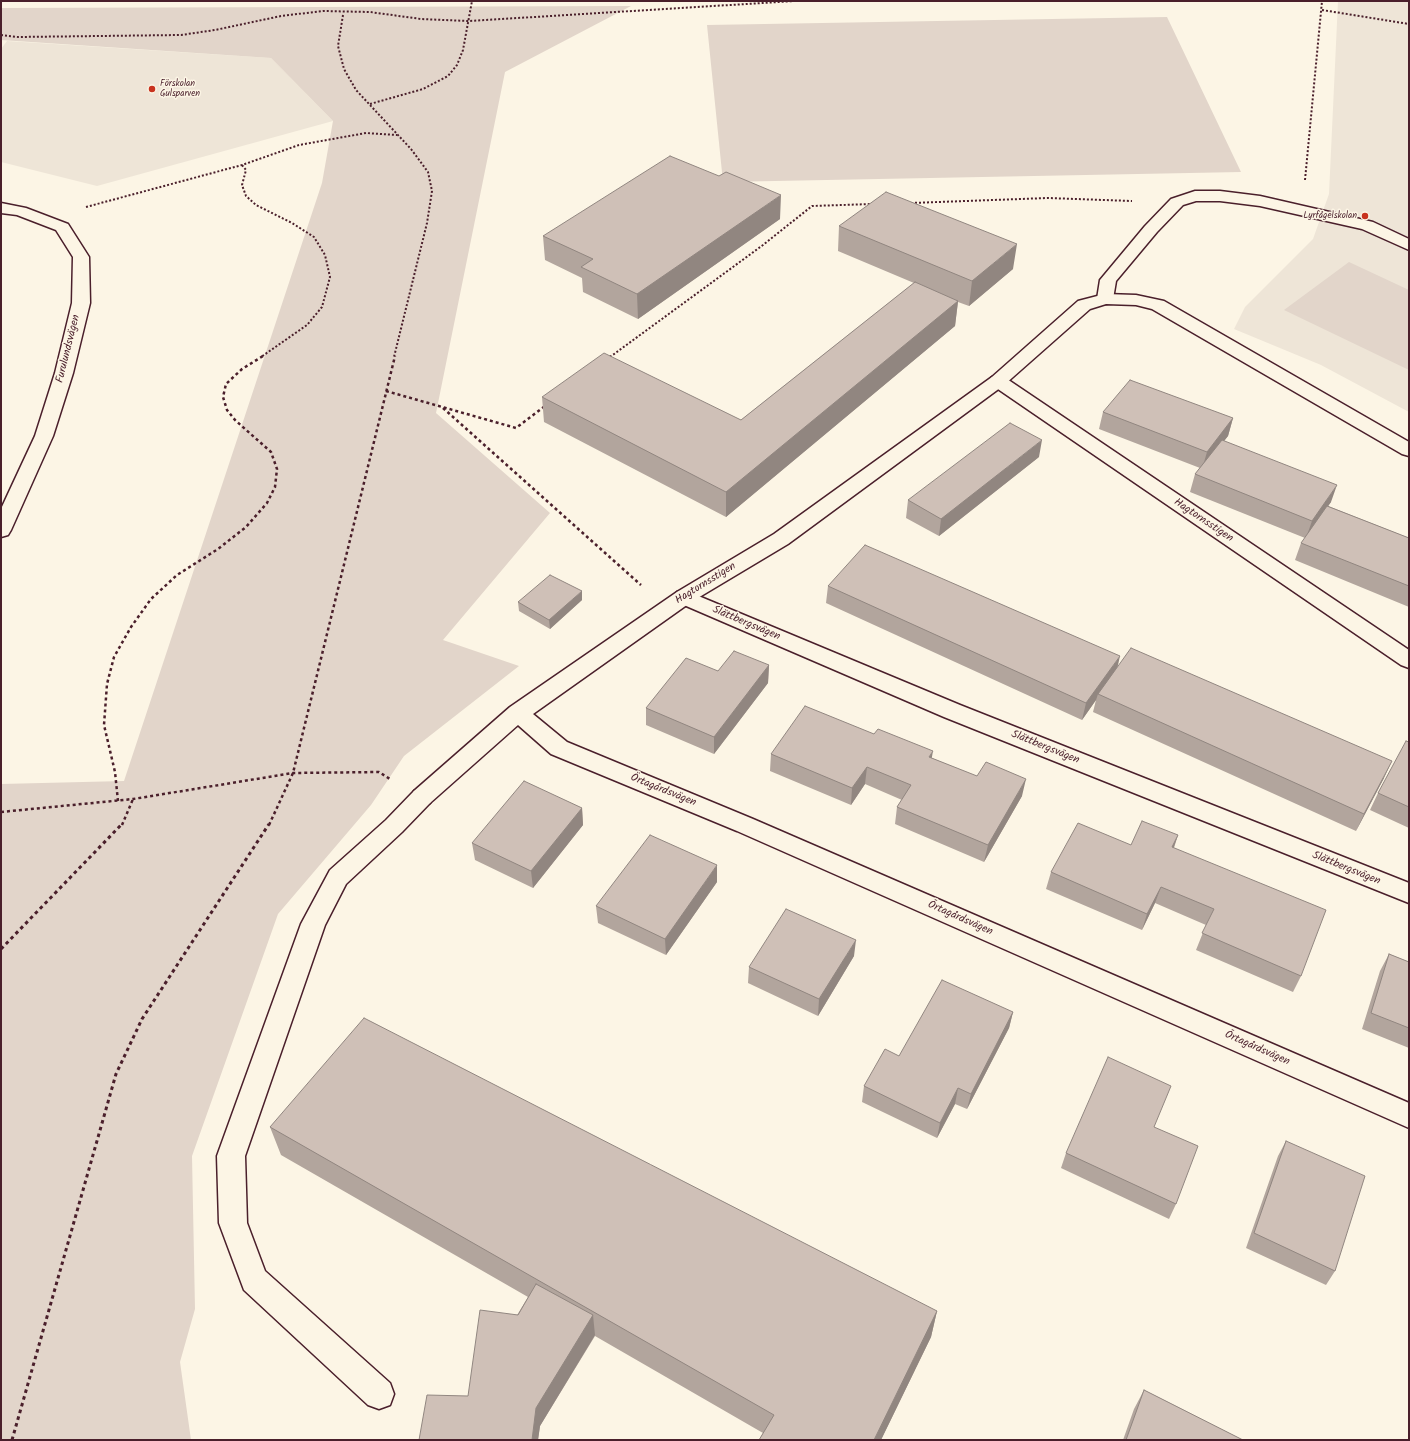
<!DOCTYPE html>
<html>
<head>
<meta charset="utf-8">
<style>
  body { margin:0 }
  #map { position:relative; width:1410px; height:1441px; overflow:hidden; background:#fcf5e5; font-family:Kalam,sans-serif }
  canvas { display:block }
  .frame { position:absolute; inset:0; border:2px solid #4a1f2b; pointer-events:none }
</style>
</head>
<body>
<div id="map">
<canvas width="1410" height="1441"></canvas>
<div class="frame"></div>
</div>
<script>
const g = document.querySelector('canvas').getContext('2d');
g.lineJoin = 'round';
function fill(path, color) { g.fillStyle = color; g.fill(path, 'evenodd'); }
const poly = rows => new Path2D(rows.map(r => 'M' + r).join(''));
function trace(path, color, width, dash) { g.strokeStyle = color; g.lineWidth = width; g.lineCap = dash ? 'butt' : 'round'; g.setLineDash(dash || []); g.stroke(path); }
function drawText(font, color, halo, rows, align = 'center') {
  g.font = font + ' Kalam,sans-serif'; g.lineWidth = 3; g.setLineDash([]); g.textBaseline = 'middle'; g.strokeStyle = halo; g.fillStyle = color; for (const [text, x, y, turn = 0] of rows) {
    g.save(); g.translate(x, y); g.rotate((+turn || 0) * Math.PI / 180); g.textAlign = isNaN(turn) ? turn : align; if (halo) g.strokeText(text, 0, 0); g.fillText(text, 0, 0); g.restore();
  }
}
const built = poly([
  [1338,1,1409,1,1409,412,1321,365,1234,329,1245,307,1313,239,1329,194],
  [7,41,271,58,333,121,97,186,1,162,1,49]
]);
const green = poly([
  [631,6,505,72,436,413,550,513,443,640,519,666,404,756,371,805,278,914,192,1156,195,1309,180,1362,191,1440,1,1440,1,784,124,781,322,183,333,121,271,58,1,40,1,8],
  [1167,17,1241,172,723,182,707,25],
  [1349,262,1409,290,1409,370,1284,310]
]);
const pathFar2 = poly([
  [1322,10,1409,24],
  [343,15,338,46,344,69,356,90,411,149,428,172,432,191,427,223,394,357],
  [1,35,18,37,181,35,215,30,281,16,323,11,370,12,421,19,469,21,795,1],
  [370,104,423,89,448,76,457,65,463,50,472,1],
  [242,165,246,170,242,185,246,196,256,205,292,223,314,237,325,255,330,277,322,307,307,325,261,357],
  [1305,180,1322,1],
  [911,203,1048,198,1132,201],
  [86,207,242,165,299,145,366,133,397,135],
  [610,357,763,245,812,206,872,204]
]);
const pathFar1 = poly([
  [610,357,611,356],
  [386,391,516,428,545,406],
  [443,408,641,585],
  [118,801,115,772,104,725,107,684,114,657,131,627,151,599,177,575,218,549,246,527,267,503,275,487,277,469,271,452,235,420,227,410,223,397,226,384,242,369,263,356],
  [1,812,133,799,293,773,379,772,390,779],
  [122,825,133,799],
  [269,825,293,773,395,356]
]);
const path = poly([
  [1,949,122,824],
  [12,1440,116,1074,142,1019,269,824]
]);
const service = poly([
  [1195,191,1220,191,1260,196,1373,222,1409,239,1409,250,1362,229,1260,206,1220,201,1196,201,1183,205,1157,232,1116,281,1113,299,1111,303,1105,304,1099,303,1097,299,1100,280,1145,226,1171,199,1195,191],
  [998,376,1004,377,1409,650,1409,668,1401,665,992,385,989,381,992,377,998,376],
  [684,590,960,705,1409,883,1409,903,944,717,677,602,674,597,677,592,684,590],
  [422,788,430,791,433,797,430,803,402,832,346,884,325,925,245,1156,247,1223,265,1271,390,1383,394,1394,390,1405,379,1409,368,1405,244,1290,219,1223,217,1156,301,924,330,870,386,820,414,791,422,788]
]);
const minor = poly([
  [1,203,26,208,68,224,89,257,90,303,73,373,53,436,11,530,8,535,1,537,1,509,35,436,55,373,72,303,73,257,56,230,17,215,1,213,1,203],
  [1105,294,1136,295,1164,301,1409,442,1409,456,1402,454,1152,309,1136,305,1106,304,1090,309,1004,385,788,544,691,602,533,714,567,742,753,819,1409,1103,1409,1128,737,831,551,754,518,725,430,803,422,806,414,803,411,797,414,791,510,707,677,592,774,534,992,377,1078,301,1105,294]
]);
const wall = poly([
  [719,176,780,219,638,319,583,292,582,278,545,260,543,236],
  [839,226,1013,269,969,306,958,302,955,326,726,517,544,422,542,397,741,420,914,283,838,251],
  [1103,412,1233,418,1228,436,1224,441,1331,502,1328,506,1409,538,1409,607,1295,560,1301,543,1305,538,1190,492,1195,474,1200,468,1099,429],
  [1039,457,939,536,906,518,908,500],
  [828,586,1117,667,1384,778,1356,831,1093,712,1096,700,1082,720,826,603],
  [582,600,550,629,519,611,518,602],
  [769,665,768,683,714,754,646,725,646,708,718,671],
  [1409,742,1409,828,1370,810,1378,793],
  [771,754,932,758,1022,796,984,862,895,824,897,807,902,800,865,784,851,805,770,771],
  [582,808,583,825,533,888,475,860,472,843],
  [1178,835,1174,848,1301,976,1293,992,1196,950,1206,925,1155,903,1142,930,1046,889,1051,872,1131,845],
  [717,882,666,955,598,923,596,906],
  [1389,954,1409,962,1409,1048,1362,1029,1380,971],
  [854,956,818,1016,748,983,749,967],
  [1013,1012,1009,1028,967,1109,955,1104,937,1138,862,1102,864,1086,899,1056],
  [270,1127,937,1311,931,1337,881,1440,759,1440,763,1433,595,1336,540,1426,538,1440,419,1440,468,1396,528,1297,281,1155],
  [1154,1127,1176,1204,1169,1219,1061,1168,1066,1153],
  [1286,1141,1335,1271,1326,1285,1246,1248,1278,1156],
  [1144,1390,1243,1440,1123,1440,1134,1409]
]);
const shadedWall = poly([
  [781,195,780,219,638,319,637,294],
  [1017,244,1013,269,969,306,972,281],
  [958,301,955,326,726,517,726,492],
  [1233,418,1228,436,1202,469,1207,452],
  [1042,440,1039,457,939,536,941,519],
  [1337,485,1331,502,1306,538,1312,521],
  [582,591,582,600,550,629,549,620],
  [1120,656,1116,674,1098,694,1096,700,1082,720,1086,703],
  [769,665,768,683,714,754,714,737],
  [933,751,930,768,929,757],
  [1392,761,1384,778,1356,831,1364,814],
  [867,767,865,784,851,805,852,788],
  [1026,779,1022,796,984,862,988,845],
  [582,808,583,825,533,888,531,871],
  [1178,835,1172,852,1172,847],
  [717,865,717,882,666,955,665,939],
  [1161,887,1155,903,1142,930,1147,914],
  [856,940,854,956,818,1016,819,999],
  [1013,1012,1009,1028,967,1109,971,1094],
  [958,1088,955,1104,937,1138,940,1123],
  [937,1311,931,1337,881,1440,874,1440],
  [593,1315,595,1335,540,1426,538,1440,532,1440,536,1408]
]);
const building = poly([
  [670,156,719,176,726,172,781,195,637,294,581,267,593,259,543,236,670,156],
  [886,192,1017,244,972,281,839,226,886,192],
  [915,282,958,301,726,492,542,397,604,353,741,420,915,282],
  [1130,380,1233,418,1207,452,1103,412,1130,380],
  [1010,423,1042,440,941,519,908,500,1010,423],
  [1222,440,1337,485,1312,521,1195,474,1222,440],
  [1327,506,1409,538,1409,586,1301,543,1327,506],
  [865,545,1120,656,1086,703,828,586,865,545],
  [550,575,582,591,549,620,518,602,550,575],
  [1131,648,1392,761,1364,814,1098,694,1131,648],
  [734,651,769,665,714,737,646,708,686,658,718,671,734,651],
  [805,706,874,734,878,729,933,751,929,757,977,776,986,762,1026,779,988,845,897,807,911,785,867,767,852,788,771,754,805,706],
  [1406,741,1409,742,1409,807,1378,793,1406,741],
  [524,781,582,808,531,871,472,843,524,781],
  [1142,821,1178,835,1172,847,1326,910,1301,976,1202,933,1214,909,1161,887,1147,914,1051,872,1078,823,1131,845,1142,821],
  [650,835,717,865,665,939,596,906,650,835],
  [786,909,856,940,819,999,749,967,786,909],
  [1389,954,1409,962,1409,1028,1371,1013,1389,954],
  [942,980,1013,1012,971,1094,958,1088,940,1123,864,1086,885,1049,899,1056,942,980],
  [364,1018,937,1311,874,1440,759,1440,774,1415,270,1127,364,1018],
  [1108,1057,1171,1086,1154,1127,1198,1146,1176,1204,1066,1153,1108,1057],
  [1286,1141,1365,1176,1335,1271,1254,1233,1286,1141],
  [536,1284,593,1315,536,1408,532,1440,419,1440,427,1395,468,1396,480,1310,518,1315,536,1284],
  [1144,1390,1243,1440,1126,1440,1144,1390]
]);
const markers = [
  [152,89,4,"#c8321e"],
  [1365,216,4,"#c8321e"]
];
const farPoinames = [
  ["Förskolan",160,84],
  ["Gulsparven",160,94],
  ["Lyrfågelskolan",1357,216,"right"]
];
const streetNames = [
  ["Furulundsvägen",69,349,-76],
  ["Hagtornsstigen",1203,521,34],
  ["Hagtornsstigen",706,584,-32],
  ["Slättbergsvägen",746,624,23],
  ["Slättbergsvägen",1045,748,22],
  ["Örtagårdsvägen",663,791,22],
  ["Slättbergsvägen",1346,869,22],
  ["Örtagårdsvägen",960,919,24],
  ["Örtagårdsvägen",1257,1049,24]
];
fill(built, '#eee5d7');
fill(green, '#e2d5ca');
trace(service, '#4a1f2b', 3);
trace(minor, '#4a1f2b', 3);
trace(pathFar2, '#4a1f2b', 2, [2, 2]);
trace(pathFar1, '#4a1f2b', 2.5, [3, 3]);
trace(path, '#4a1f2b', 3, [3.5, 3.5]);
fill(service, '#fcf5e5');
fill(minor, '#fcf5e5');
fill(wall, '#b2a59d');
fill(shadedWall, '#918680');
fill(building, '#cfc0b7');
trace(building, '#918680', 1);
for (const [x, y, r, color] of markers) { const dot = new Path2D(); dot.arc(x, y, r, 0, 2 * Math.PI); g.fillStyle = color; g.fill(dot); trace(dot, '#fcf5e5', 1.5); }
drawText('9px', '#4a1f2b', '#fcf5e5', farPoinames, 'left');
drawText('11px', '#4a1f2b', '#fcf5e5', streetNames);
</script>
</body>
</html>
